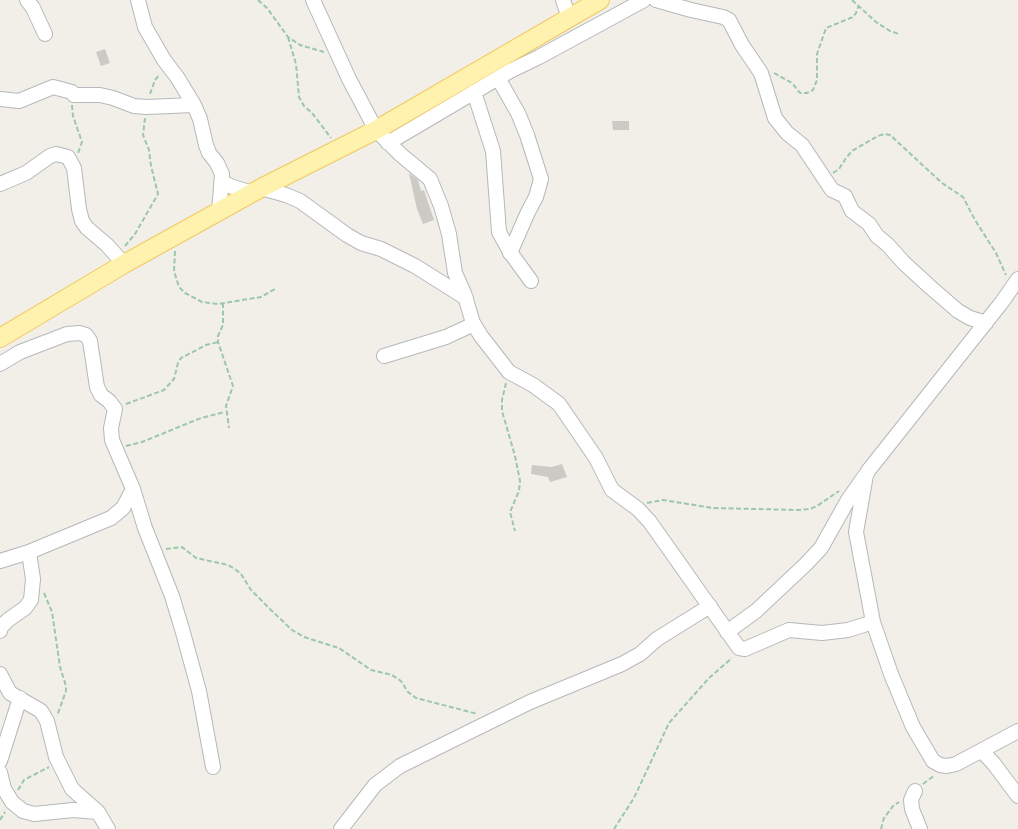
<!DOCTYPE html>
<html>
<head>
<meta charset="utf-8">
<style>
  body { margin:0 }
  canvas { display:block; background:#f1efe8 }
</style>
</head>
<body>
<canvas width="1018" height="829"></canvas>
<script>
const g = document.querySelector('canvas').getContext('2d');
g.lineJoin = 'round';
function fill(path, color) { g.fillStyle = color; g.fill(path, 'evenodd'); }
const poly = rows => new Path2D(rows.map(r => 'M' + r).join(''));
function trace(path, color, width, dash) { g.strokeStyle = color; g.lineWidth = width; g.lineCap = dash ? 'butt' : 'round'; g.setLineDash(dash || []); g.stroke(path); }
const building = poly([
  [105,49,110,63,101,66,96,52],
  [612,121,629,121,629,130,613,130],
  [409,173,418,180,421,191,424,190,434,220,423,224,417,209],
  [562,464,567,477,550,482,548,477,531,474,532,465,552,467]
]);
const path = poly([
  [258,0,267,8,288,37,300,45,324,52],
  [852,0,876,22,890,31,899,34],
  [288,37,296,64,299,97,304,106,312,113,331,138],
  [774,73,792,83,800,93,807,93,813,90,817,80,817,54,826,28,853,17,856,13,858,7],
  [150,94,155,80,160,74],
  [72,105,73,116,82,142,78,153],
  [833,173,839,169,846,158,852,151,878,136,884,134,890,135,942,183,963,197,975,220,996,253,1006,275],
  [125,246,135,234,158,194,151,166,149,150,143,135,145,118],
  [175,251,174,271,179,287,185,293,202,302,218,304,261,297,275,289],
  [223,303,223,325,218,336,218,342,233,386,226,406,229,428],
  [506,383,502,400,502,411,515,456,520,481,519,491,510,512,515,531],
  [126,404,164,390,174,379,178,363,181,358,206,345,218,342],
  [126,446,142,442,201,418,225,412],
  [647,503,663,500,713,508,798,510,810,509,817,506,839,491],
  [166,549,182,547,196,558,228,565,235,569,241,574,251,590,270,609,292,630,304,637,339,648,371,670,392,675,401,681,408,692,416,698,478,714],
  [44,593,52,612,60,667,66,686,66,691,57,716],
  [923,784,935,775],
  [18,790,24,780,49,767],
  [0,820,5,812],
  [614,829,634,798,669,723,709,678,732,658],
  [881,829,884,818,893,806,899,802]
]);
const minor = poly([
  [27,0,33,8,45,34],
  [138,0,145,27,164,60,177,77,194,105,200,119,206,145,209,153,217,163,222,174,219,212],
  [313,0,349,79,376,130,400,154,430,179,441,206,449,234,455,273,464,293,473,323,481,336,509,372,533,385,559,404,596,458,612,490,638,509,650,522,739,648,745,649,789,630,822,633,848,630,873,622],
  [563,0,569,18],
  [656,0,691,10,723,17,729,20,742,45,761,73,775,118,787,133,802,145,832,190,845,196,852,211,869,224,877,236,888,245,903,262,929,286,958,311,970,318,986,323],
  [498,78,518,113,527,135,541,179,536,197,528,212,510,253],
  [474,92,493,151,499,232,510,252,531,281],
  [0,99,19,101,53,87,72,92,74,95,100,95,113,98,134,106,146,107,194,105],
  [388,143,510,71,539,57,644,0],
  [222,181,230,186,252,193],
  [0,184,26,173,50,156,56,154,68,157,74,168,79,209,82,221,87,228,107,245,124,264],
  [261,188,286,195,300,201,347,235,361,243,381,249,415,266,466,298],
  [1018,279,1002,302,868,471,866,475,856,532,873,622,891,674,913,727,933,761,940,765,947,766,956,764,1018,731],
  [384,356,446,337,474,324],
  [0,364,20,352,67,334,79,333,86,335,90,341,97,387,101,395,109,401,115,409,111,428,112,440,133,489,145,528,172,596,182,629,199,691,213,767],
  [0,561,29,552,111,518,123,508,133,489],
  [0,631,1,627,8,620,25,608,31,600,33,579,29,552],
  [727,632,756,611,806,564,821,548,848,500,864,477],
  [0,674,10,693,41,711,47,721,56,757,72,789,98,812],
  [982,751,994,764,1018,796],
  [0,761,20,698],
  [0,772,4,789,12,802,23,811,34,814,73,810,98,812,108,829],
  [915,791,911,800,912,809,920,829],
  [341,829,375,785,400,766,530,702,622,664,640,654,657,639,710,606]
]);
const major = poly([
  [0,338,124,264,261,188,376,130,600,0]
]);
fill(building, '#cccac5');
trace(minor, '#b5b8bc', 16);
trace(major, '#f2c960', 20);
trace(path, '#9cc7a9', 2, [5, 2.5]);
trace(minor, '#fff', 14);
trace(major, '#fff2af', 18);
</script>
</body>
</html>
